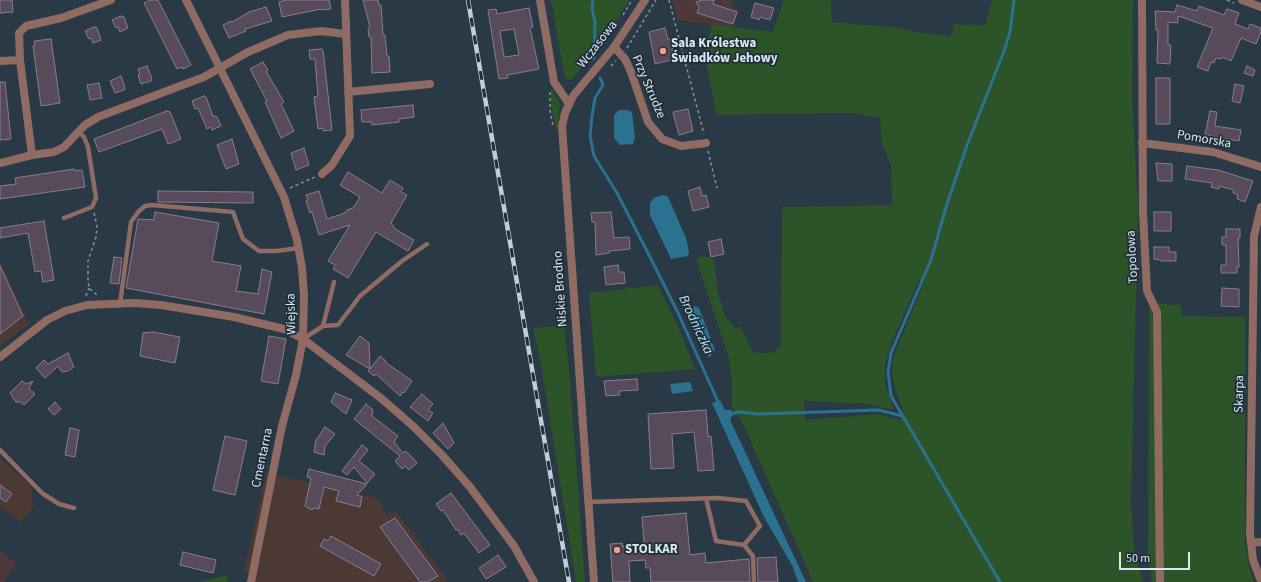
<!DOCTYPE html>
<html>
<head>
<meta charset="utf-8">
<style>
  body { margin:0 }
  #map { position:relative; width:1261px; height:582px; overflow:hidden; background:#293945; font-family:"Source Sans 3",sans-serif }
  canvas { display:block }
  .scale { position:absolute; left:1119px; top:552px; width:71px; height:18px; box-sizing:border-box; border:2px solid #dde7ef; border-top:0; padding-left:5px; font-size:12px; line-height:14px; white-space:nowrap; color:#dde7ef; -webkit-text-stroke:3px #1f2f3a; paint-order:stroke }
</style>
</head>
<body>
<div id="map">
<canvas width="1261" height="582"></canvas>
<div class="scale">50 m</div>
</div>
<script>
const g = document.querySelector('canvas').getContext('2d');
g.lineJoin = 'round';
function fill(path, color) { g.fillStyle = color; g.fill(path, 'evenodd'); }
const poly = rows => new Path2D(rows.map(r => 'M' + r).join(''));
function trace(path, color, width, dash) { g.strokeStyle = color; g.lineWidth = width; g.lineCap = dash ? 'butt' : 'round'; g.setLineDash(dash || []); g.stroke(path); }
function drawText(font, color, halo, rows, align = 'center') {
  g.font = font + ' "Source Sans 3",sans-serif'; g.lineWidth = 3.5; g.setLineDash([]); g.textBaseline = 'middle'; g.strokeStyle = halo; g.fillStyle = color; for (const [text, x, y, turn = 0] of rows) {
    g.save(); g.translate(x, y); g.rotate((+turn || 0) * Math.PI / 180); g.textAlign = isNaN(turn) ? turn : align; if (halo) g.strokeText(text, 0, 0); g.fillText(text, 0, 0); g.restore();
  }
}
const commercial = poly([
  [0,261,29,324,0,346],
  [0,458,31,486,33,507,21,522,0,507],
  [266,473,377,498,387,515,396,511,449,582,255,582,255,579,244,571]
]);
const education = poly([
  [672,0,733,0,731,8,739,10,733,27,677,20],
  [0,551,17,563,4,582,0,582]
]);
const green = poly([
  [551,0,629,0,606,39,571,80,565,78],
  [784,0,831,0,832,22,892,27,923,33,951,36,954,24,985,25,992,0,1133,0,1132,97,1138,208,1131,503,1135,556,1143,582,813,582,743,424,732,407,732,380,728,355,696,259,704,256,714,260,718,293,725,316,736,329,741,326,748,343,755,353,772,353,781,345,782,207,892,205,891,165,882,144,880,118,853,113,716,115,705,53,712,24,773,32],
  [919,280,924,282,893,358,892,375,896,393,903,410,901,420,880,414,805,420,804,401,868,404,894,410,885,383,885,365,890,347],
  [551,88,560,103,557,134,551,106],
  [658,285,678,326,695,369,596,377,589,293],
  [1149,303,1181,305,1182,316,1245,317,1245,543,1249,566,1254,582,1152,582,1148,560],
  [564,325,569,369,585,582,576,582,541,364,533,328],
  [227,575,228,582,198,582]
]);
const water = poly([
  [619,110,627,110,632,112,635,138,633,144,620,145,614,138,614,115],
  [663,195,667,196,670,201,686,238,689,252,688,256,671,259,650,215,650,203,654,198],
  [695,306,699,308,715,350,709,358,692,312,692,308],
  [690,382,693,391,672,394,670,384],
  [720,400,725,410,731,410,734,414,730,418,731,422,806,582,798,582,793,567,764,517,712,403]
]);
const stream = poly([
  [593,0,592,9,595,22,594,59],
  [600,78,603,85,595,98,592,116,590,136,594,156,617,193,651,259,679,315,719,404],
  [729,414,740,412,759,414,879,410,902,416],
  [1000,582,891,396,888,372,891,353,931,260,947,204,966,148,1004,51,1010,32,1014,0]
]);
const building = poly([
  [0,0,12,0,13,12,0,13,0,0],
  [151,0,158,0,191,65,183,69,182,67,177,69,144,3,151,0],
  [286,0,329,0,331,9,321,10,321,9,282,17,279,2,286,0],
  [363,0,378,0,379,5,381,5,383,35,385,35,387,56,389,56,390,72,372,73,371,37,369,37,368,28,370,27,363,0],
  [702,0,714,0,713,4,737,12,733,24,697,13,699,7,696,2,702,0],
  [755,3,774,8,770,20,760,17,759,20,751,17,755,3],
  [1177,5,1197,11,1199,6,1224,15,1227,9,1239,13,1235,24,1248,29,1250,24,1261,28,1261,32,1256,44,1241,38,1231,61,1222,57,1221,59,1216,58,1214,63,1211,62,1208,71,1197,67,1213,28,1178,16,1178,23,1168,22,1168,45,1171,45,1170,64,1157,63,1158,30,1156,30,1155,11,1175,12,1177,5],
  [266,7,272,21,245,29,246,31,229,38,223,25,231,21,232,22,249,12,266,7],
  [529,8,533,27,530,28,539,69,507,75,508,78,499,79,488,10,496,9,497,14,529,8],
  [514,29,519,55,504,57,500,31,514,29],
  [121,16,124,17,128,28,120,32,118,27,116,28,112,20,121,16],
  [94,27,97,28,101,40,93,43,91,38,89,39,85,31,94,27],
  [665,28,668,40,670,39,675,59,655,64,649,32,665,28],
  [51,39,60,103,41,106,33,46,35,46,34,41,51,39],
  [321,49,323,50,332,130,323,131,323,128,318,129,314,97,318,96,315,59,310,59,309,50,321,49],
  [263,62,268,70,266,71,284,102,281,104,294,131,281,138,265,102,267,101,250,69,263,62],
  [147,66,152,79,151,81,141,84,138,75,140,74,138,69,147,66],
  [1247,66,1255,70,1253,76,1244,73,1247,66],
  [121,76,125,88,124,90,115,93,110,81,121,76],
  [1156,78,1170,78,1170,124,1156,124,1156,78],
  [0,82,5,82,11,139,0,140,0,82],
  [99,83,102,98,90,100,87,85,99,83],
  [1235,84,1244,86,1240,103,1232,101,1235,84],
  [204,96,206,97,213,116,217,117,221,126,212,130,211,127,207,129,198,108,195,109,192,101,204,96],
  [413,105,414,117,399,119,399,122,372,125,372,122,362,122,361,110,413,105],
  [688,109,693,131,679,135,673,112,688,109],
  [167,111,170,112,181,139,168,144,162,129,99,152,94,139,167,111],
  [1210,111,1217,112,1215,126,1241,130,1239,141,1205,135,1210,111],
  [232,139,239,164,226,169,217,145,232,139],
  [304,148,309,165,296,170,291,153,304,148],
  [1156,163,1172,164,1172,181,1158,181,1156,163],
  [1187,166,1218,170,1253,181,1245,202,1237,199,1238,195,1233,193,1234,190,1219,186,1219,189,1211,187,1212,183,1185,179,1187,166],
  [74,169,75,171,82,170,85,187,0,199,0,186,16,184,15,178,74,169],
  [348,172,382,193,390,180,403,188,401,192,407,195,391,223,395,229,414,240,408,251,376,232,348,278,333,269,335,265,328,261,350,225,319,235,312,212,310,213,306,201,308,200,306,195,319,191,327,219,345,213,347,210,353,208,360,197,340,185,348,172],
  [700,187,702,196,706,195,709,207,693,211,688,191,700,187],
  [158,191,253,192,253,203,158,202,158,191],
  [155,212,219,223,212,261,241,266,236,291,258,294,262,269,272,272,264,314,126,288,138,219,154,220,155,212],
  [611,212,614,238,629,237,630,249,609,251,609,253,596,255,595,222,592,222,591,213,611,212],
  [1154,212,1171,212,1171,231,1154,231,1154,212],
  [44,221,54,280,43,282,41,271,35,272,28,233,0,238,0,228,44,221],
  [1226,229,1240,229,1240,238,1238,238,1239,267,1237,267,1237,273,1221,273,1221,265,1226,265,1226,245,1222,245,1222,237,1226,237,1226,229],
  [721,239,724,254,711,257,708,242,721,239],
  [1154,247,1169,247,1169,252,1176,252,1176,261,1161,261,1161,260,1154,259,1154,247],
  [114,257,122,258,119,284,110,283,114,257],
  [618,265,619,272,624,272,625,283,606,285,604,267,618,265],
  [0,266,23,316,0,334,0,266],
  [1222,288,1239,289,1239,307,1221,306,1222,288],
  [153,332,180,337,175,363,140,356,143,333,153,332],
  [269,336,286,339,278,384,261,381,269,336],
  [360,336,369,343,370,369,380,356,386,361,385,362,412,381,404,393,403,392,400,396,376,374,374,376,368,371,370,369,346,355,360,336],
  [68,353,74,367,68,371,62,372,58,366,45,378,36,368,44,360,48,364,68,353],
  [637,379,638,390,619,391,620,395,606,396,604,381,637,379],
  [22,381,26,384,33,381,29,388,35,394,24,405,21,402,16,402,10,393,22,381],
  [335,393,352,400,346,414,331,402,335,393],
  [422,394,433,404,428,410,433,413,428,421,410,407,422,394],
  [55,402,61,409,54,415,48,409,55,402],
  [366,404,373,410,372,416,398,436,394,442,403,453,405,451,409,454,417,463,409,470,405,466,402,469,395,461,400,456,354,419,366,404],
  [706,410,708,437,711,436,714,470,698,471,694,432,672,434,674,468,651,469,648,414,706,410],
  [443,423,454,443,448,449,433,433,443,423],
  [325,427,335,434,325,446,324,455,314,452,316,440,325,427],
  [70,428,79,430,75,457,65,455,70,428],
  [225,436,247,441,235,495,213,490,225,436],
  [362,445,368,450,359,461,375,474,367,483,354,467,347,475,342,471,362,445],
  [309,469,367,484,357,495,362,497,360,507,336,501,339,491,324,487,319,509,314,508,312,510,305,506,311,478,307,477,309,469],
  [0,485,12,494,6,502,0,498,0,485],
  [451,493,490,545,479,553,464,533,461,535,457,529,456,530,443,510,441,511,436,504,451,493],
  [686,513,690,555,705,553,706,563,749,559,750,582,651,582,650,568,646,568,645,560,629,561,630,582,613,582,610,544,622,543,623,547,637,546,637,544,644,543,642,517,686,513],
  [395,518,409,537,438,576,427,582,420,582,380,527,395,518],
  [331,536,381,564,374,576,320,546,324,539,328,541,331,536],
  [183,552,216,560,213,573,180,565,183,552],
  [498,555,506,567,486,579,479,568,498,555],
  [776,557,778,582,758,582,757,558,776,557]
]);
const path = poly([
  [669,0,704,134],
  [1227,0,1234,3],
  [623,15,632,0],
  [627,48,656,0],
  [611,66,616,61],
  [550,92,550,111,553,126],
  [708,151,717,188],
  [290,188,315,177],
  [94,213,97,226,96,237,88,261,88,279,89,288,97,295],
  [86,296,89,288]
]);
const service = poly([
  [64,218,92,207,96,198,88,147,84,137,78,131],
  [120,304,131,222,139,211,145,206,152,205,233,212,243,239,259,251,277,251,298,248],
  [323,326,334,282],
  [303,339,323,326,338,325,360,296,402,261,427,244],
  [0,450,42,493,59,504,74,508],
  [706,498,716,541,744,545],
  [588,502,718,498,746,501,760,526,744,545,753,556,754,582]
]);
const minor = poly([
  [186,0,284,197,297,240,302,268,304,295,303,339,296,375,282,426,251,582],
  [540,0,554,82,569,104],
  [1142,0,1143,213,1147,291,1157,312,1160,582],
  [1242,0,1261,7],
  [614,47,625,59,631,72,648,122,662,139,681,146,706,143],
  [20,60,32,155],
  [0,61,20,60,19,33,26,26,61,18,111,0],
  [348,92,430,84],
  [1142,143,1213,152,1261,167],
  [0,163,32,155,54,152,64,147,85,125,98,117,204,77,248,52,288,35,321,31,345,34],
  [322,174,332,165,350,136,345,0],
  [1261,207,1254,236,1250,534,1253,560,1261,581],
  [0,357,47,320,65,311,87,305,134,303,161,305,234,317,284,329,303,339,382,399,413,426,442,455,470,487,514,546,534,582],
  [1251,543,1261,542]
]);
const tertiary = poly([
  [594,582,562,126,565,113,573,96,614,47,645,0]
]);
const rail = poly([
  [468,0,569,582]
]);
const markers = [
  [663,51,4,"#f49d8c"],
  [617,550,4,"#f49d8c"]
];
const poiNames = [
  ["Sala Królestwa",671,44],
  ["Świadków Jehowy",671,59],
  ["STOLKAR",625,550]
];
const streetNames = [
  ["Wczasowa",598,45,-52],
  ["Przy Strudze",648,87,67],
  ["Pomorska",1204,140,10],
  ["Topolowa",1133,257,-93],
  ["Niskie Brodno",561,289,-94],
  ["Wiejska",292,314,-91],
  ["Skarpa",1240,394,-89],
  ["Cmentarna",263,458,-78]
];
const waterNames = [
  ["Brodniczka",695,325,65]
];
fill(commercial, '#4d3934');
fill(education, '#4d3839');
fill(green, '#2d5328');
fill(water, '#2a728f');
trace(stream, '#2a728f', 3);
fill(building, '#574b5b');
trace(building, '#8a7d8e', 1);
trace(path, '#88959f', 1.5, [3, 3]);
trace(service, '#8f6b64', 4.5);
trace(minor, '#8f6b64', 8);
trace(tertiary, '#8f6b64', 8);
trace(rail, '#c2cdd5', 4.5);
trace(rail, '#1f2f3a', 3, [9]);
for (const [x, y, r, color] of markers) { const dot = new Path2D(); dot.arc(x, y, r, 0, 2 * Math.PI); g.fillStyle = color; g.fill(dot); trace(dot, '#1f2f3a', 1.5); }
drawText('bold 13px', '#dde7ef', '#1f2f3a', poiNames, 'left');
drawText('13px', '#dde7ef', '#1f2f3a', streetNames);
drawText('italic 14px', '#bce8fd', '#1f2f3a', waterNames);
</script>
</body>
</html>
